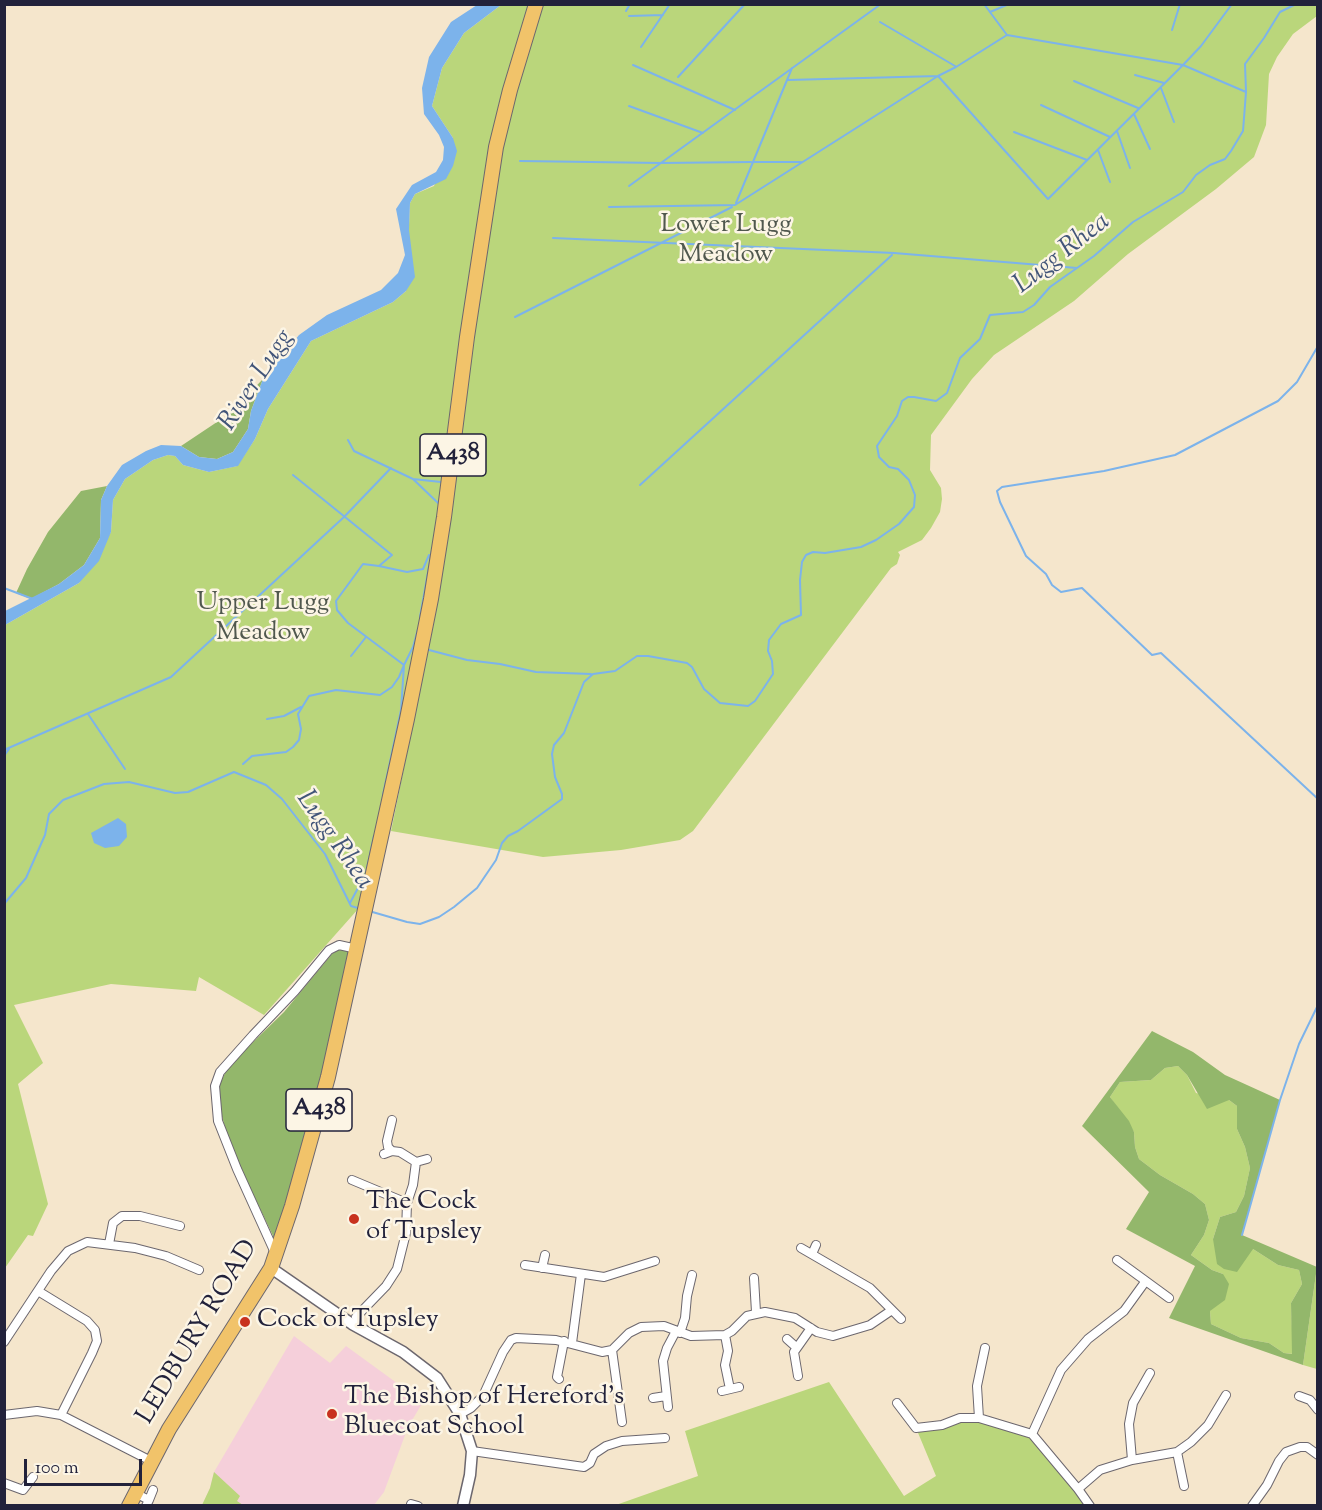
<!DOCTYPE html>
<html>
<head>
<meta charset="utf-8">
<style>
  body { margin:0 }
  #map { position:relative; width:1322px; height:1510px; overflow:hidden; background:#f5e6cc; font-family:"Sorts Mill Goudy",serif }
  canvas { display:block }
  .frame { position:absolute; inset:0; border:6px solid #22223b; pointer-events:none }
  .scale { position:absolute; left:24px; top:1459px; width:118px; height:27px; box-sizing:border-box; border:3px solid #22223b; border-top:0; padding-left:8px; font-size:18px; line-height:21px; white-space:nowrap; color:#22223b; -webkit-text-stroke:4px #fcf5e5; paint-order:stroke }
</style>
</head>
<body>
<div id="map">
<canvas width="1322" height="1510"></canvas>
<div class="frame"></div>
<div class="scale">100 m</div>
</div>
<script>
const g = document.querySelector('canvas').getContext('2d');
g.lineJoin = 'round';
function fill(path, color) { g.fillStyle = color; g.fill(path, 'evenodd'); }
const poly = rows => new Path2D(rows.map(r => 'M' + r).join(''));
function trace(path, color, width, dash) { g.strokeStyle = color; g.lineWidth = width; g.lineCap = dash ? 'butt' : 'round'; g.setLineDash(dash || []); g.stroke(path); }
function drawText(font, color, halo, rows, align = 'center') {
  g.font = font + ' "Sorts Mill Goudy",serif'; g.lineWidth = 5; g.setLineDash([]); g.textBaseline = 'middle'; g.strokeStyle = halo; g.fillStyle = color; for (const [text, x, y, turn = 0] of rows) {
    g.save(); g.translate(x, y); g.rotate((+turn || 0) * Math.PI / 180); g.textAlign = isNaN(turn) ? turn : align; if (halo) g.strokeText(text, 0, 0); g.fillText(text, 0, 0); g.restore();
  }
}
const built = poly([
  [294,1336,330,1363,346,1346,423,1402,408,1427,384,1492,374,1505,202,1506,210,1488,214,1472]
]);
const green = poly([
  [501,5,530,5,499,103,488,155,461,335,443,490,426,594,359,908,264,1015,199,977,196,991,111,984,14,1005,43,1063,18,1084,48,1204,33,1236,28,1235,5,1268,5,625,79,583,111,532,113,500,125,479,153,460,168,455,175,456,183,465,209,472,237,466,255,439,268,409,311,341,393,302,406,291,410,203,415,194,434,186,453,138,432,106,442,68,464,33],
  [540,5,1317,5,1317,16,1293,34,1277,57,1269,74,1266,125,1254,157,1216,189,1128,254,1074,301,994,355,972,379,931,435,930,470,941,488,942,499,940,512,931,528,922,540,898,552,900,555,897,564,891,568,693,831,680,840,621,850,543,857,391,831,433,627,452,504,472,343,505,124],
  [1178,1066,1187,1075,1196,1093,1229,1100,1237,1106,1237,1129,1245,1147,1250,1168,1244,1196,1236,1212,1220,1217,1213,1239,1253,1249,1278,1265,1299,1270,1302,1284,1291,1303,1293,1354,1284,1353,1269,1343,1241,1338,1211,1324,1210,1311,1223,1274,1212,1270,1191,1255,1204,1235,1209,1220,1205,1204,1193,1194,1160,1175,1139,1159,1135,1147,1134,1132,1110,1097,1120,1082,1151,1080,1165,1068],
  [1317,1267,1318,1268,1317,1369,1303,1365],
  [829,1382,904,1496,936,1476,916,1428,960,1418,1032,1434,1090,1506,613,1506,698,1476,685,1431],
  [214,1472,240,1496,237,1501,243,1505,202,1505,210,1488]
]);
const forest = poly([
  [263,379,251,411,248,429,233,452,217,459,199,457,181,446,229,414],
  [107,486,101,500,100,538,84,565,59,584,31,599,16,593,27,569,48,532,81,491],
  [341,948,350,953,315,1101,276,1242,231,1148,219,1106,219,1086,226,1071,242,1053,284,1012,332,954],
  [1152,1031,1193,1052,1225,1075,1280,1100,1242,1235,1317,1267,1303,1365,1169,1318,1195,1266,1126,1229,1149,1192,1082,1126],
  [1178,1066,1187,1075,1207,1109,1229,1100,1237,1106,1237,1129,1245,1147,1250,1168,1244,1196,1236,1212,1220,1217,1213,1239,1217,1264,1224,1269,1237,1272,1253,1249,1278,1265,1299,1270,1302,1284,1291,1303,1292,1354,1284,1353,1269,1343,1241,1338,1211,1324,1210,1311,1225,1300,1229,1284,1223,1274,1212,1270,1191,1255,1204,1235,1209,1220,1205,1204,1193,1194,1160,1175,1139,1159,1135,1147,1134,1132,1129,1121,1110,1097,1120,1082,1151,1080,1165,1068]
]);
const water = poly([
  [477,5,501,5,464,33,442,68,432,106,453,138,457,151,453,166,446,179,415,194,410,203,409,230,415,277,406,291,393,302,311,341,268,409,255,439,238,466,209,472,183,465,175,456,168,455,153,460,125,479,113,500,111,532,99,561,79,583,5,625,5,611,59,584,84,565,100,538,101,500,107,486,122,465,146,451,161,445,181,446,199,457,217,459,233,452,248,429,251,411,263,379,299,335,327,315,381,290,398,273,405,255,396,209,412,185,436,172,443,160,444,147,439,135,424,114,422,88,429,57,451,22],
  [118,818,126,824,127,837,119,846,105,848,94,843,91,833]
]);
const stream = poly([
  [984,4,1007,35,1183,65,1246,92],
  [626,11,630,4],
  [990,12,1009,4],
  [629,16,663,15],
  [880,22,955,66],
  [1172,30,1180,4],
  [641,47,670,4],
  [633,65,735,110],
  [1135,75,1164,83],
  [678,77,745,4],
  [788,80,938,76,1048,199,1183,65,1201,46,1232,4],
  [1074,81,1138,108],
  [1161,88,1174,122],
  [1041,105,1110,137],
  [629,106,703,133],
  [1134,114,1150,149],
  [1117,131,1130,168],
  [1014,132,1087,160],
  [1098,150,1110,182],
  [520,161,661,163,751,162],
  [753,162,801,162],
  [629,186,881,4],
  [736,203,792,68],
  [609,207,735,205,938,76,956,67,1007,35],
  [553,238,894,253,1077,268],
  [515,317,732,207],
  [1318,346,1297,382,1278,401,1175,455,1104,471,1002,487,997,491,1000,502,1026,556,1046,574,1052,585,1061,592,1082,588,1152,655,1161,653,1318,799],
  [348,440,354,451,413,479,438,503],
  [293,475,392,555,379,566,407,572,423,569,429,555],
  [413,479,441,482],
  [640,485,892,255],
  [4,588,33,599],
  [420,617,432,550],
  [429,650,467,660,500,664,536,672,591,674],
  [351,656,366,637],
  [88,714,125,769],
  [267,719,284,716,301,707],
  [4,750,171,677,344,517,391,468],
  [4,756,9,749],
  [243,764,252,756,286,752,293,747,299,740,301,729,298,714,309,696,336,690,380,695,392,687,399,677,404,665,348,623,337,610,336,601,363,564,379,566],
  [383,795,401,710,404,665,413,647,418,629],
  [350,903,366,873,374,836],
  [4,904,26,878,45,835,49,814,63,800,104,784,129,782,175,793,188,792,234,772,266,785,282,799,325,854,351,906,361,909],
  [369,911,407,922,420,924,439,917,454,907,477,888,496,860,502,843,508,836,518,831,562,799,562,794,555,777,552,754,554,745,564,733,584,682,593,674,615,671,637,656,648,656,687,663,692,667,704,689,720,703,748,706,755,701,773,674,772,661,768,651,769,640,781,624,801,615,800,580,802,562,806,555,813,552,825,553,861,547,876,540,899,524,914,507,915,495,909,480,898,469,889,467,879,457,877,446,897,416,902,401,908,397,914,397,936,401,947,393,960,358,980,339,990,315,1023,312,1034,305,1050,287,1094,256,1133,222,1183,192,1196,175,1210,165,1225,159,1231,151,1243,131,1246,92,1245,64,1264,38,1280,12,1296,4],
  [1242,1235,1280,1100,1299,1044,1318,1005]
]);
const minor = poly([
  [392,1120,387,1141,388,1147,392,1151],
  [384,1154,392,1151,400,1152,416,1162,413,1185,407,1203],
  [416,1162,427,1159],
  [352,1180,407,1203,406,1233,397,1269,386,1286,356,1317],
  [109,1244,113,1223,122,1216,140,1216,180,1226],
  [801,1248,870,1288,901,1319],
  [812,1254,816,1245],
  [276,1255,237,1169,218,1121,215,1086,220,1072,253,1035,295,991,329,950,339,945,357,949],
  [1117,1260,1169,1298],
  [525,1265,604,1277,655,1261],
  [542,1268,545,1255],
  [754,1278,756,1312],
  [38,1291,87,1321,95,1330,97,1341,92,1353,61,1415],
  [680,1333,685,1318,687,1296,692,1275],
  [725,1335,728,1351,725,1365,730,1389],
  [787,1339,796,1347],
  [4,1342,51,1271,68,1251,87,1242,135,1248,166,1256,199,1270],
  [572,1343,581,1274],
  [612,1350,622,1422],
  [798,1376,794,1352,811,1328],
  [559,1379,557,1377,564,1341],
  [722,1391,739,1387],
  [1299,1396,1310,1400,1318,1410],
  [653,1398,666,1396],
  [897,1403,916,1428,942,1425,960,1418,979,1418,1032,1434,1078,1489,1090,1506],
  [668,1407,663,1361,667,1348,676,1331],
  [460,1414,471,1408,483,1396,503,1352,511,1340,516,1338,556,1340,602,1352,612,1350,629,1333,641,1327,664,1326,691,1336,725,1335,732,1331,747,1316,765,1312,795,1318,817,1332,833,1336,870,1325,892,1310],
  [4,1415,37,1411,61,1415,151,1461],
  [979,1418,977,1386,985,1348],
  [1032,1434,1061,1370,1088,1339,1124,1311,1145,1282],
  [472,1451,584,1467,590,1463,594,1454,606,1446,622,1441,665,1438],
  [1177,1452,1184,1486],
  [1132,1460,1129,1424,1133,1403,1150,1373],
  [4,1483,23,1490,33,1477],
  [1078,1489,1100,1470,1132,1460,1177,1452,1191,1442,1208,1425,1226,1395],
  [135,1493,149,1500,146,1506],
  [149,1500,153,1490],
  [411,1504,418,1506],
  [1252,1506,1267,1485,1279,1461,1286,1452,1300,1447,1307,1447,1318,1455]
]);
const tertiary = poly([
  [271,1268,352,1324,403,1352,437,1378,460,1414,472,1451,470,1475,463,1506]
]);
const trunk = poly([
  [129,1506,169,1429,271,1268,292,1206,328,1077,407,719,431,599,444,517,467,337,496,147,510,90,536,4]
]);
const markers = [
  [354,1219,6,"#c8321e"],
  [245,1322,6,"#c8321e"],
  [332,1414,6,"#c8321e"]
];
const shields = [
  [453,455,66],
  [319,1110,66]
];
const shieldNames = [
  ["A438",453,455],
  ["A438",319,1110]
];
const parkNames = [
  ["Lower Lugg",726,227],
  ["Meadow",726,257],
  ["Upper Lugg",263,605],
  ["Meadow",263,635]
];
const poiNames = [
  ["The Cock",366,1204],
  ["of Tupsley",366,1234],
  ["Cock of Tupsley",257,1322],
  ["The Bishop of Hereford's",344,1399],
  ["Bluecoat School",344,1429]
];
const streetNames = [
  ["LEDBURY ROAD",199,1333,-59]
];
const waterNames = [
  ["Lugg Rhea",1063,255,-38],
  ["River Lugg",258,381,-57],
  ["Lugg Rhea",333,841,55]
];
fill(built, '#f5cfda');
fill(green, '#bad67b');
fill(forest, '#93b76b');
fill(water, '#7cb3eb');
trace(stream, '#7cb3eb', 2);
trace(minor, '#6c676e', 10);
trace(tertiary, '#6c676e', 13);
trace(trunk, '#6c676e', 16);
trace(minor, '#fff', 8);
trace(tertiary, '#fff', 10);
trace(trunk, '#f1c36a', 14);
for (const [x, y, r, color] of markers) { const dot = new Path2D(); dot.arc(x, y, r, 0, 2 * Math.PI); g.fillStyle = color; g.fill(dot); trace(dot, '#fcf5e5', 2); }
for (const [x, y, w] of shields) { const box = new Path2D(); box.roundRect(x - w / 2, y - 21, w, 42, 4.5); g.fillStyle = '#fcf5e5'; g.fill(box); trace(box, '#22223b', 1.5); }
drawText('bold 24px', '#22223b', null, shieldNames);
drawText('26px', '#50584e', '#fcf5e5', parkNames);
drawText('26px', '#22223b', '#fcf5e5', poiNames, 'left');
drawText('26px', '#22223b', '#fcf5e5', streetNames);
drawText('italic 27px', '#425579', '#fcf5e5', waterNames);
</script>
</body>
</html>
